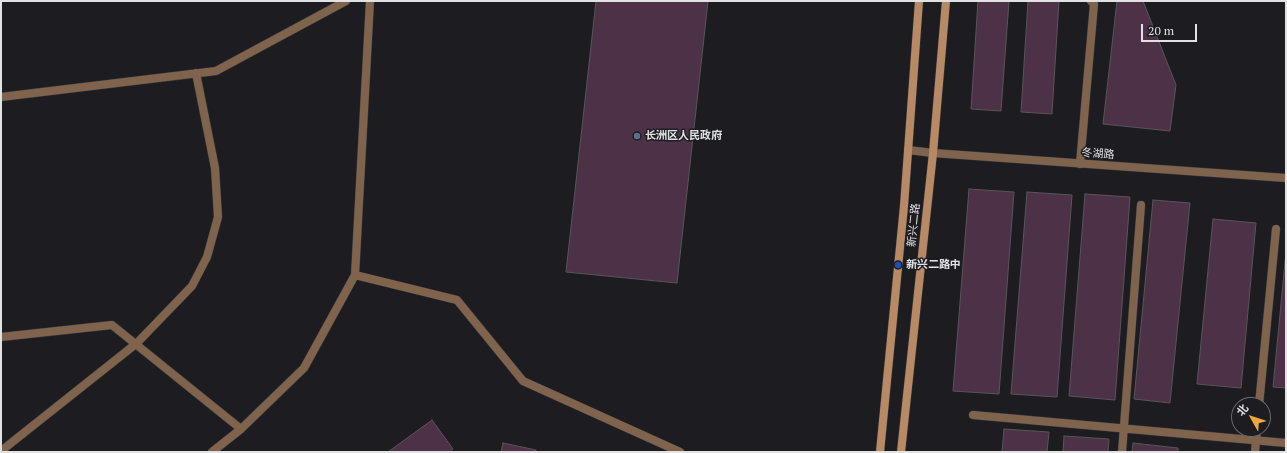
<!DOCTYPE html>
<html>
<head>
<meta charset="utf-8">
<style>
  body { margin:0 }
  #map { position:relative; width:1287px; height:453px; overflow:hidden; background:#1d1d21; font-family:"PT Serif","Noto Sans SC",serif }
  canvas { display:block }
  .frame { position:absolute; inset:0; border:2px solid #e1e2e4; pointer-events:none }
  .north { position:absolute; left:1231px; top:397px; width:40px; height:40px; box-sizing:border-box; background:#1d1d21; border:1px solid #6b6c6f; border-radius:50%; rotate:309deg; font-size:11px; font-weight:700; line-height:16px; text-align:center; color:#e1e2e4 }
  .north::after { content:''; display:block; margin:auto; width:14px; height:18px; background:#eda83b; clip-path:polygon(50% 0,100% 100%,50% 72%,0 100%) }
  .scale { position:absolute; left:1141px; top:24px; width:56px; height:18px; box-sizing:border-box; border:2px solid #e1e2e4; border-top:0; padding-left:5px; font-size:12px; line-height:14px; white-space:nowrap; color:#e1e2e4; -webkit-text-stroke:3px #1d1d21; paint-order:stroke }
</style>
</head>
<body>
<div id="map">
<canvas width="1287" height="453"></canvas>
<div class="frame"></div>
<div class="north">北</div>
<div class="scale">20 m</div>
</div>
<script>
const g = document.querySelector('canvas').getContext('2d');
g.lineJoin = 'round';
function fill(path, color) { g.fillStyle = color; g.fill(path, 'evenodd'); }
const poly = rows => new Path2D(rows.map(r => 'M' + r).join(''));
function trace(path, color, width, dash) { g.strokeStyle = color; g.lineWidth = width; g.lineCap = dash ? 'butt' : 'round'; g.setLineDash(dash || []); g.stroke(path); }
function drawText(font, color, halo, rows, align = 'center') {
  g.font = font + ' "PT Serif","Noto Sans SC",serif'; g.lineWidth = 3; g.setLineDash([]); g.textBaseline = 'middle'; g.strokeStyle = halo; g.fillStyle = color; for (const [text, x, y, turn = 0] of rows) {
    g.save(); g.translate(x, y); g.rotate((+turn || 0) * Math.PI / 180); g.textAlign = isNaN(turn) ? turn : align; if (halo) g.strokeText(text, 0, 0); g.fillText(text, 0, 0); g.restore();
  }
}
const building = poly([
  [596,1,708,1,677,283,566,272,596,1],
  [978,1,1009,1,1001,111,971,109,978,1],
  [1028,1,1059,1,1052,114,1021,112,1028,1],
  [1117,1,1143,1,1176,85,1170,131,1103,124,1117,1],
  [969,189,1014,192,999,394,953,391,969,189],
  [1027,192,1072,195,1057,397,1011,394,1027,192],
  [1085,194,1130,197,1115,400,1069,396,1085,194],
  [1153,200,1190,203,1170,403,1134,399,1153,200],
  [1213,219,1256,223,1241,388,1197,384,1213,219],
  [1286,252,1286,388,1273,387,1286,252],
  [432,420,453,449,449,452,388,452,432,420],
  [1004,429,1049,432,1047,452,1002,452,1004,429],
  [1064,436,1109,439,1108,452,1063,452,1064,436],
  [503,443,536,450,536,452,501,452,503,443],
  [1133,443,1178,448,1178,452,1132,452,1133,443]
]);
const service = poly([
  [1,97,216,71,346,1],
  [1080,164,1094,4,1091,1],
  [355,275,457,300,523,381,680,452],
  [1,337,112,325,241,429],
  [1259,405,1276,229],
  [973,415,1286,443],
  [1,451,137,343,192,286,207,257,218,217,215,168,196,73],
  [212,452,241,429,304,368,355,275,370,1],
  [1122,452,1141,205],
  [1255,452,1257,429]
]);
const minor = poly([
  [908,150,933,153,1286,178]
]);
const secondary = poly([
  [880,452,904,206,919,1],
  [901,452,933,153,946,1]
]);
const markers = [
  [637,136,4,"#5c6f8a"],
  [898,265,4,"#1a4fb4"]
];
const poiNames = [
  ["长洲区人民政府",645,136],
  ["新兴二路中",906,265]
];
const streetNames = [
  ["冬湖路",1098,154,4],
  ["新兴二路",914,225,-84]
];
fill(building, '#4d3247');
trace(building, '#595558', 1);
trace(service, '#38393c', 9);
trace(minor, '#38393c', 9);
trace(secondary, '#38393c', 9);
trace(service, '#7f634c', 8);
trace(minor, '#7f634c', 8);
trace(secondary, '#b78a65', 8);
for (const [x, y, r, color] of markers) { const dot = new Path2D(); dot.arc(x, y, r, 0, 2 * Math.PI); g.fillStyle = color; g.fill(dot); trace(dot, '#1d1d21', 1.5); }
drawText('bold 11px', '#e1e2e4', '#1d1d21', poiNames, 'left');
drawText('11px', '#e1e2e4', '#1d1d21', streetNames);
</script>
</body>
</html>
